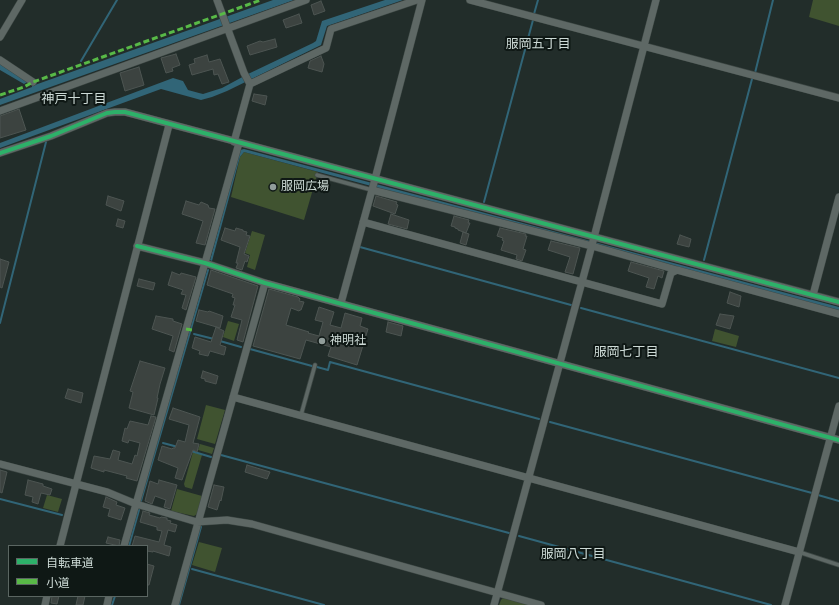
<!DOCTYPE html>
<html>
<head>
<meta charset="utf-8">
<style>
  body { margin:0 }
  #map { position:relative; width:839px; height:605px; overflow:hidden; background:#222d2a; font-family:"Fira Sans","Noto Sans JP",sans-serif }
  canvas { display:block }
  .legend { position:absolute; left:8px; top:545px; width:140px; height:52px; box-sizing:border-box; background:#0f1815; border:1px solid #5b6662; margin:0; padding:5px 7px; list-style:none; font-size:12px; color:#cddad6 }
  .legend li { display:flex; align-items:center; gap:8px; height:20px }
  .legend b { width:20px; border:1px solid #5b6662 }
</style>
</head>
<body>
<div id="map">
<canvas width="839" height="605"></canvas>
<ul class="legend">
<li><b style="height:5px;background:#2db169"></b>自転車道</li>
<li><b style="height:5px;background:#58b947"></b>小道</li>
</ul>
</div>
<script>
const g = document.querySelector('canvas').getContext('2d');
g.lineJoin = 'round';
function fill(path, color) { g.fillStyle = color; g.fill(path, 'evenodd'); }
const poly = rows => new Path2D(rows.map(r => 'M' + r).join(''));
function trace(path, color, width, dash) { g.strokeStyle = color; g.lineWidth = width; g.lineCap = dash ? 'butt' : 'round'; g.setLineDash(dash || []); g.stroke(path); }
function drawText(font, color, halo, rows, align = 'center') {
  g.font = font + ' "Fira Sans","Noto Sans JP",sans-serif'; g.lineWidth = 4; g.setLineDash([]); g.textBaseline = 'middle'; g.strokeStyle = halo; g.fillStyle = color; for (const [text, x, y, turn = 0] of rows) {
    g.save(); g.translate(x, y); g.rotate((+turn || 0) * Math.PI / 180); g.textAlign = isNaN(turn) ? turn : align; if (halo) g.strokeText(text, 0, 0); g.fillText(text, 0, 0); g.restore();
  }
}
const green = poly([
  [813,0,839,0,839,26,809,17],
  [244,152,318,172,304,220,231,197,240,157],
  [252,231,265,235,255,270,247,267,250,255,245,253],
  [228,321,239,324,234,341,223,337],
  [715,329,739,336,736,347,712,341],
  [206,405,225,410,215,444,197,439],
  [200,444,214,448,212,454,198,450],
  [193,452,202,455,192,489,185,487,184,484],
  [177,489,202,496,197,514,194,516,171,511],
  [47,495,62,499,58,512,43,508],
  [199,542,222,548,215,572,192,565],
  [503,598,529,605,499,605,501,600]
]);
const water = poly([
  [273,0,294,0,0,105,0,99,32,87,32,86],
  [385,0,403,0,327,26,321,45,227,91,212,97,201,100,161,89,0,148,0,143,173,78,183,81,188,90,199,93,203,94,222,88,248,74,313,43,316,41,322,21],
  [0,63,29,81,24,84,0,70],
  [244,149,839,307,839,311,244,152,240,157,212,261,210,260,240,150]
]);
const stream = poly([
  [534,14,538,0],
  [81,61,117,0],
  [755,73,773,0],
  [484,202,533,20],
  [360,247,571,305],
  [704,260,752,79],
  [581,308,839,378],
  [0,323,46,142],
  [194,334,214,339],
  [220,341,241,347],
  [250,349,312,366],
  [317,367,328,370,330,362,539,419],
  [550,422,812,493],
  [163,443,178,447],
  [191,451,211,457],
  [221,455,509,533],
  [818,495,839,501],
  [0,499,62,515],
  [141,501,208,270],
  [519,536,771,605],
  [129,546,139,510],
  [192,569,324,605],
  [112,605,115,596],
  [179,605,201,527]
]);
const building = poly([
  [321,1,325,11,314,15,311,5,321,1],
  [299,14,302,23,286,28,283,20,299,14],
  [275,39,277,47,250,55,247,46,260,41,263,42,275,39],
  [176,54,180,65,172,68,173,71,166,73,161,58,176,54],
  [207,55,209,62,220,59,229,82,222,84,218,74,214,75,213,69,192,75,189,65,195,63,194,59,207,55],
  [321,56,324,64,322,72,308,68,310,61,321,56],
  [139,67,144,85,125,91,120,73,139,67],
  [254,94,267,96,265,105,252,101,254,94],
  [19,109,26,130,0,138,0,116,19,109],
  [108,196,124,201,121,211,106,205,108,196],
  [376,196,397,202,396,204,398,205,395,214,373,206,376,196],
  [186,201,199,205,201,202,208,205,209,208,215,209,205,245,196,243,203,221,182,214,186,201],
  [391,214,409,220,407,229,388,224,391,214],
  [454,216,469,220,468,223,470,223,466,233,458,230,458,229,455,228,455,227,451,226,454,216],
  [118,219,125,221,123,228,116,226,118,219],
  [225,228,235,231,236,228,243,230,243,231,247,232,246,235,250,236,244,254,249,256,247,262,245,261,242,270,236,268,238,263,236,263,240,247,221,240,225,228],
  [500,228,526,234,525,236,527,236,523,249,526,250,522,261,516,259,517,255,501,250,504,241,502,240,503,238,497,236,500,228],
  [463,232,469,234,466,245,460,243,463,232],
  [680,235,691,239,689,247,677,244,680,235],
  [551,241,580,248,573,274,565,272,570,257,548,250,551,241],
  [0,259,9,262,2,288,0,287,0,259],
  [631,262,664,271,662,278,658,276,654,289,646,287,649,278,628,271,631,262],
  [211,270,258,286,243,342,237,340,242,320,231,317,235,305,233,305,235,298,232,297,233,294,207,285,211,270],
  [172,272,180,275,181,273,196,277,186,310,182,308,186,295,181,294,183,290,168,285,172,272],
  [139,279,155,283,153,290,137,286,139,279],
  [269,289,298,297,300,299,299,301,304,302,301,310,300,310,299,311,291,308,286,325,309,332,308,333,319,336,323,322,315,320,319,307,334,312,330,325,341,328,345,313,362,318,360,326,368,329,357,365,328,356,331,347,306,340,300,359,253,346,269,289],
  [730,292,741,296,739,307,727,303,730,292],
  [199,310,208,312,209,311,223,316,220,328,196,321,199,310],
  [720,314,734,316,730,329,716,325,720,314],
  [156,316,173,319,173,321,182,324,174,352,169,350,173,336,152,329,156,316],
  [388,322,403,326,401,336,386,332,388,322],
  [216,327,224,331,220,345,226,347,224,355,210,351,208,356,199,354,200,351,192,348,195,337,211,342,216,327],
  [140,361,165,368,160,384,157,398,158,398,154,415,129,408,133,392,130,391,140,361],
  [203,371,218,376,216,384,205,381,205,379,201,378,203,371],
  [68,389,83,393,81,403,65,398,68,389],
  [173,408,200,417,193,443,199,444,197,452,193,450,182,480,175,478,178,468,158,460,162,446,172,449,173,448,175,448,178,440,185,442,189,425,169,419,173,408],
  [151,416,156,417,137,481,126,478,127,476,104,470,104,472,91,468,94,456,110,459,113,450,120,452,118,460,132,464,135,455,137,456,140,443,129,440,128,443,122,441,125,428,127,429,130,421,148,425,151,416],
  [247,465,270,472,267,479,245,472,247,465],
  [0,470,7,472,2,493,0,492,0,470],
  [28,480,43,484,43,486,52,489,50,495,41,493,38,504,32,502,33,497,25,495,28,480],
  [159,480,177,485,170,509,164,507,166,500,155,496,152,504,145,501,150,481,158,484,159,480],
  [214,485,224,487,221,501,220,500,217,510,208,507,214,485],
  [106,497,117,502,116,505,125,508,121,520,108,516,110,509,103,507,106,497],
  [143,511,150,513,149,515,160,518,161,517,167,518,167,520,171,521,170,523,177,525,175,532,168,530,164,545,171,547,169,556,153,551,153,552,147,551,147,546,132,546,135,536,159,542,162,531,157,530,157,527,140,522,143,511],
  [108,537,120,540,119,546,106,543,108,537],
  [147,564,154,566,149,585,147,585,147,564],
  [52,596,59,596,57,604,51,603,52,596],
  [78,596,85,596,83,605,76,605,78,596]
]);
const service = poly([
  [317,175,372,190],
  [301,415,315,365],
  [799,552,839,565]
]);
const minor = poly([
  [217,0,244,73,250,84],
  [470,0,839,98],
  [0,37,22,0],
  [0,60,33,82],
  [0,111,306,0],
  [234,142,250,84,326,48,331,29,417,0],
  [0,153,51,136,107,113,115,112,125,112,839,302],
  [372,190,592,246,677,270],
  [363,222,662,304,671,273,677,270,839,314],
  [137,246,205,263,265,283,839,440],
  [813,295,839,197],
  [341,303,375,179,422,0],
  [233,397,799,552],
  [0,464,107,492,136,504,197,522,227,520,252,524,541,605],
  [60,546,169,125],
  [124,546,205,263,239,143],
  [45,605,47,596],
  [107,605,109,596],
  [175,605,265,283],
  [494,605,592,245,656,0],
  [785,605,839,406]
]);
const quiet = poly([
  [0,95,24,87,33,82,261,0],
  [186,329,192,330]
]);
const cycleway = poly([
  [0,153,51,136,107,113,115,112,125,112,839,302],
  [137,246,205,263,265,283,839,440]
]);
const markers = [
  [273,187,4,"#919d9a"],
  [322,341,4,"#919d9a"]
];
const poiNames = [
  ["服岡広場",281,187],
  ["神明社",330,341]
];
const neighbourhoodNames = [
  ["服岡五丁目",538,44],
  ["神戸十丁目",74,99],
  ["服岡七丁目",626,352],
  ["服岡八丁目",573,554]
];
fill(green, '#405330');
fill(water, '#316577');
trace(stream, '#316577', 2);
fill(building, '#3c4340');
trace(building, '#4d5552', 1);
trace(service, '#3e4845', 5);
trace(minor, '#3e4845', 8);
trace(service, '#5e6865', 3.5);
trace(minor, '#5e6865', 7);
trace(quiet, '#58b947', 3, [6, 3]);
trace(cycleway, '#2db169', 4);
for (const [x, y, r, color] of markers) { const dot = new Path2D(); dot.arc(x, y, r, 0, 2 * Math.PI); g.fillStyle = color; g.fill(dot); trace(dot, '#0f1815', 1.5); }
drawText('12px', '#cddad6', '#0f1815', poiNames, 'left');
drawText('13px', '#cddad6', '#0f1815', neighbourhoodNames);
</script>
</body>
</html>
